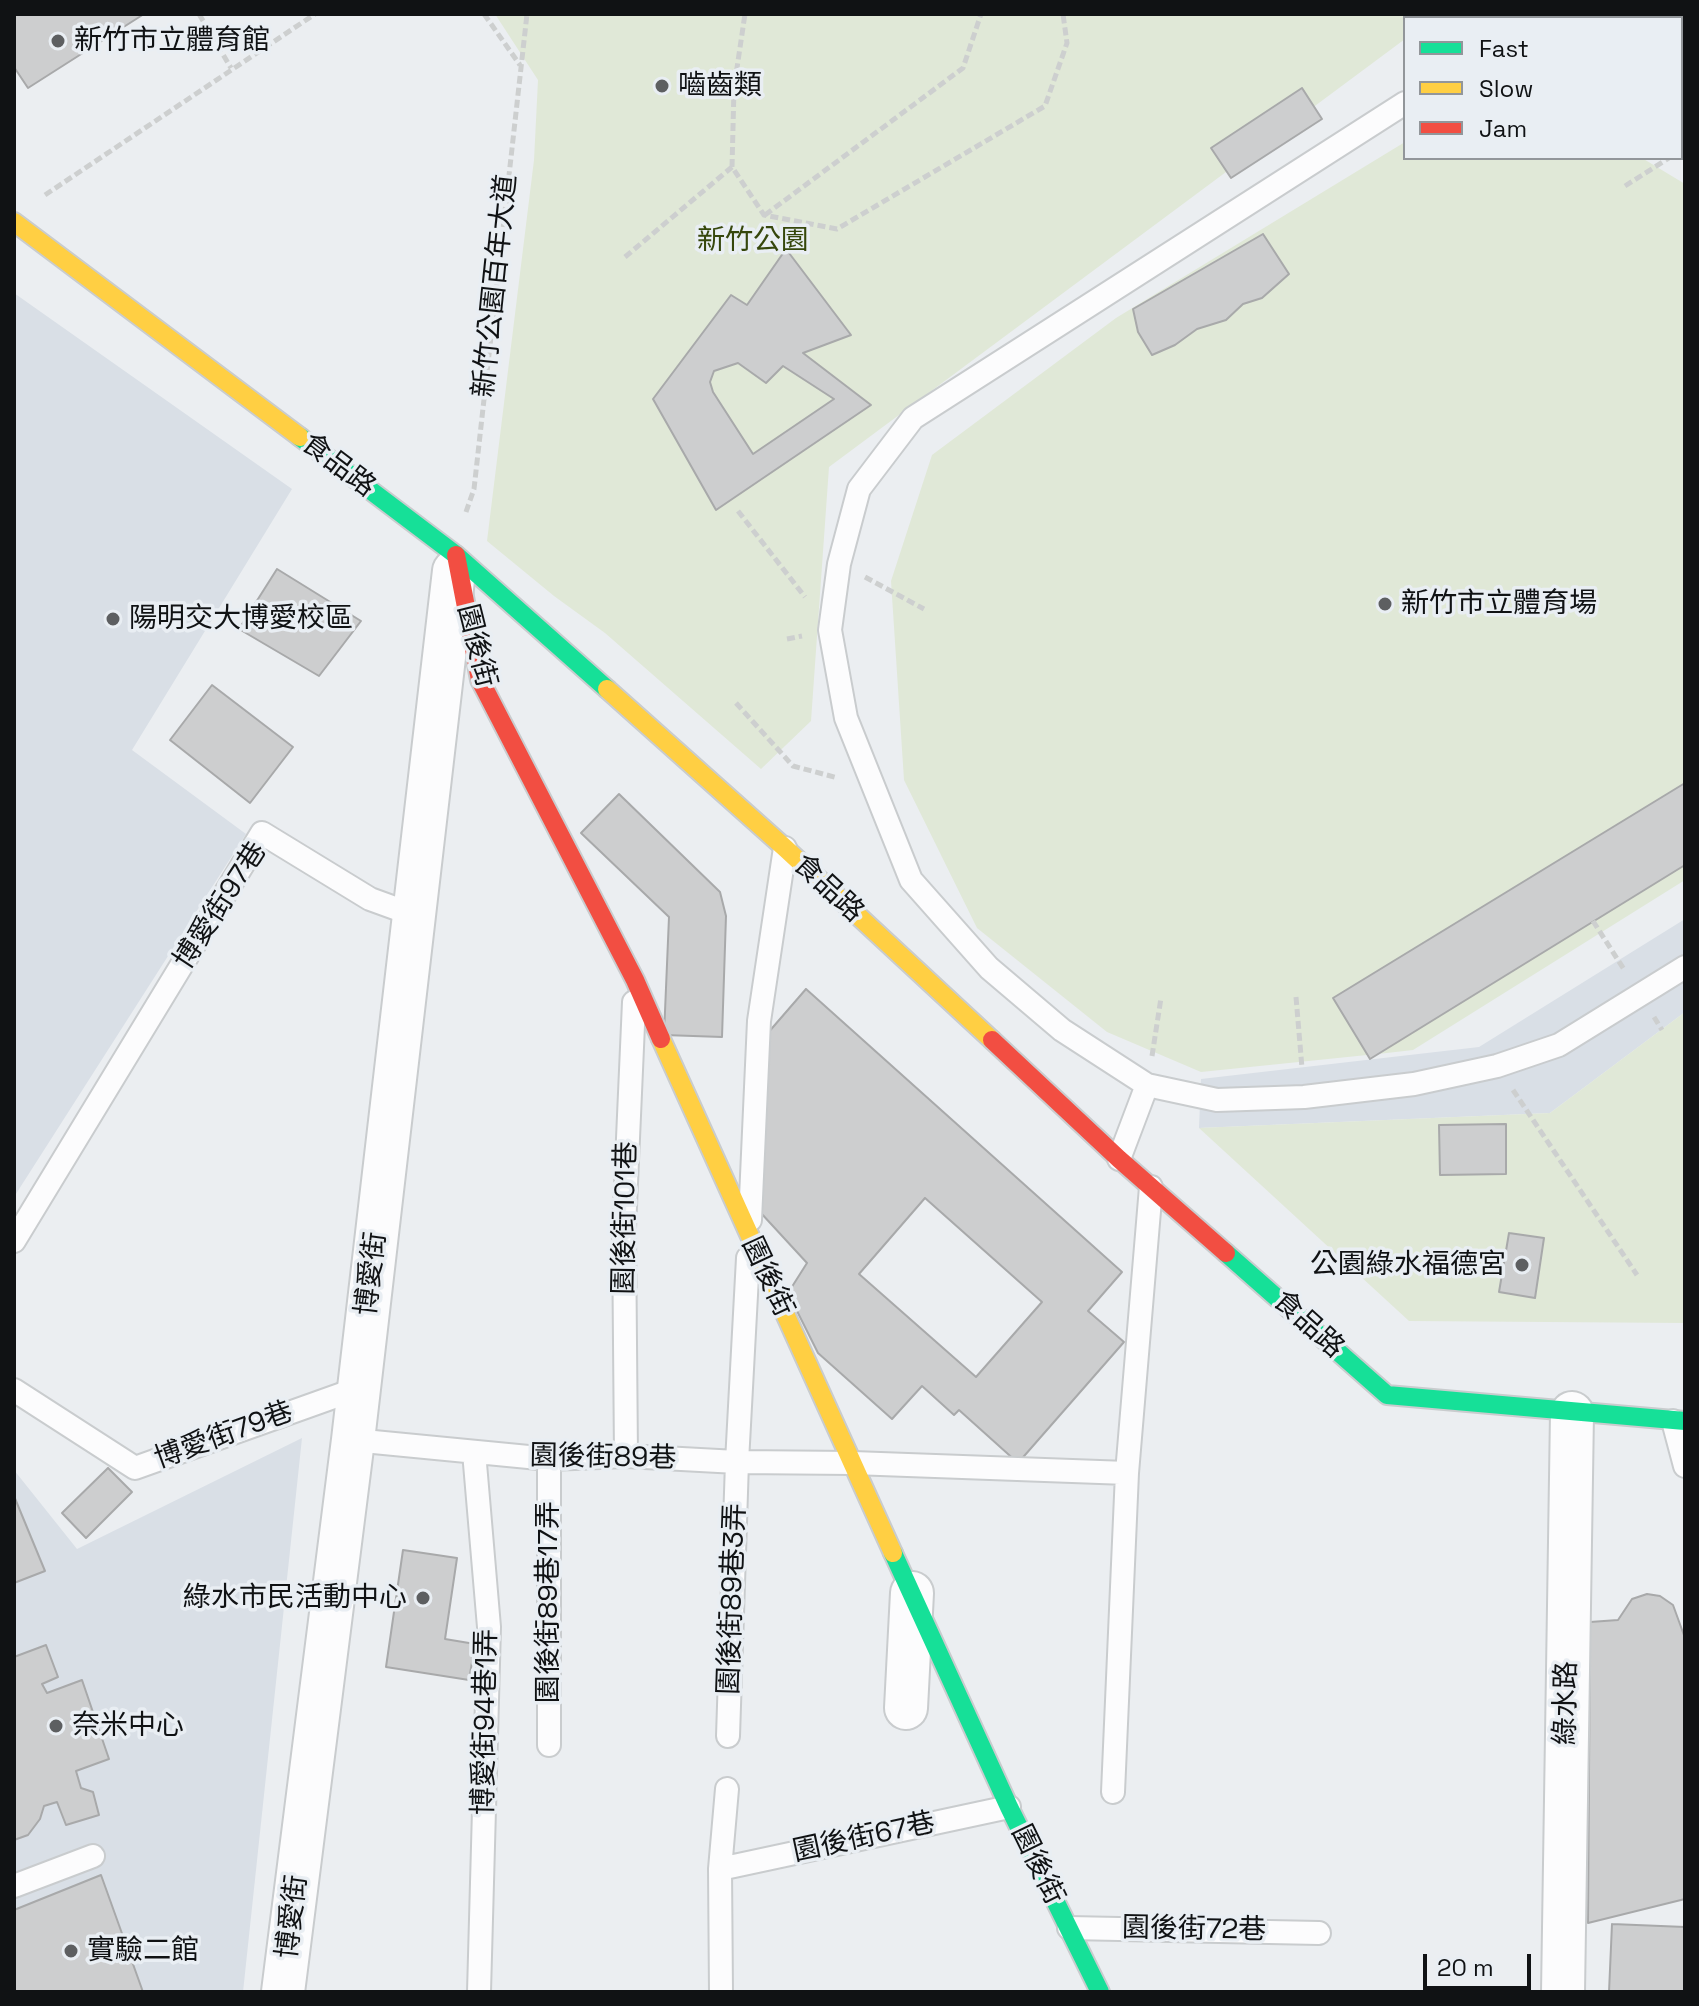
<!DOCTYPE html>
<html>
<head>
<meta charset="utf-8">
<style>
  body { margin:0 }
  #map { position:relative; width:1699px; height:2006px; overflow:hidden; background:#ebeef1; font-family:"Space Grotesk",sans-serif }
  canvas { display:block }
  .frame { position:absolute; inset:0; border:16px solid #101214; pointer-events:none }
  .legend { position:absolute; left:1403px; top:16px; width:280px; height:144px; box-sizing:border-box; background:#e9eef3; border:2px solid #92969a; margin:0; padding:10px 14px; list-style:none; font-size:24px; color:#101214 }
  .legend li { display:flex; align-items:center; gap:16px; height:40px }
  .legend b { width:40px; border:2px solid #92969a }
  .scale { position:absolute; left:1423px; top:1954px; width:108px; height:36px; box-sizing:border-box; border:4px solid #101214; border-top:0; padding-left:10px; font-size:24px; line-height:28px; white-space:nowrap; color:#101214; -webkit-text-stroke:6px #e9eef3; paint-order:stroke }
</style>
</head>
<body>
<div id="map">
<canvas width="1699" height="2006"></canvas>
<div class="frame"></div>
<ul class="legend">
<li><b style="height:10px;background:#16e098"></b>Fast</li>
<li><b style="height:10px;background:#ffcf43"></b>Slow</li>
<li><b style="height:10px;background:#f24e42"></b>Jam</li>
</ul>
<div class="scale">20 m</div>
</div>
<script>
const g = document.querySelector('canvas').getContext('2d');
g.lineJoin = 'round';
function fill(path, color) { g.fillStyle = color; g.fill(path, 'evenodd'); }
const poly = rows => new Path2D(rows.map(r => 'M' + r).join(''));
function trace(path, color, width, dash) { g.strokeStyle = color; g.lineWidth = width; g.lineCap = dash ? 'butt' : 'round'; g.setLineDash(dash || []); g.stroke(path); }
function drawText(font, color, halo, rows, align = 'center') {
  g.font = font + ' "Space Grotesk","Noto Sans TC",sans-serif'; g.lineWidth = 7; g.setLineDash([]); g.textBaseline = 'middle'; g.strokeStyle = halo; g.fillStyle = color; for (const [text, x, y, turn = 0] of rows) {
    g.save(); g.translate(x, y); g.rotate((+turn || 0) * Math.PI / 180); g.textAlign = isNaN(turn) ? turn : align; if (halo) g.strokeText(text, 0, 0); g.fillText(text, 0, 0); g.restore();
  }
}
const built = poly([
  [14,293,292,489,132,750,246,834,14,1197],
  [1685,919,1685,1012,1550,1113,1199,1128,1201,1079,1479,1047],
  [302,1438,243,1992,14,1992,14,1470,77,1549]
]);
const green = poly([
  [495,14,1438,14,1433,18,1405,18,1405,39,829,467,811,721,761,769,605,633,554,596,487,541,534,160,538,80],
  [1520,14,1685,14,1685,105,1681,104,1681,18,1523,18],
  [1405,142,1405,158,1642,158,1685,184,1685,880,1413,1050,1378,1054,1370,1059,1367,1055,1201,1072,1107,1032,977,928,904,780,891,581,932,455,1116,318],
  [1685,1012,1685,1323,1409,1321,1199,1128,1550,1113]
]);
const building = poly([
  [14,14,144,14,28,88,14,67,14,14],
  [1302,88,1322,119,1231,178,1211,148,1302,88],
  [1263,234,1289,274,1262,298,1243,304,1226,320,1197,329,1175,345,1152,355,1138,332,1133,309,1263,234],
  [786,249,851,335,803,353,871,405,716,510,653,399,731,295,747,305,786,249],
  [738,363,766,383,783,366,834,399,753,454,713,392,710,382,714,371,738,363],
  [277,569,361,621,319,676,239,629,277,569],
  [212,685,293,747,250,803,170,740,212,685],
  [1685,783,1685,865,1370,1059,1333,998,1685,783],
  [619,794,720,892,726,916,722,1037,664,1035,669,917,581,833,619,794],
  [806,989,1122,1272,1088,1311,1124,1342,1018,1463,959,1410,954,1415,922,1386,892,1419,818,1353,788,1293,807,1263,760,1212,767,1034,806,989],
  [925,1198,1042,1302,976,1377,859,1274,925,1198],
  [1506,1124,1506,1174,1440,1175,1439,1125,1506,1124],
  [1509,1233,1544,1238,1535,1298,1499,1292,1509,1233],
  [108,1468,132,1492,86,1538,62,1513,108,1468],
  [14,1496,45,1571,14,1583,14,1496],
  [403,1550,457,1558,445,1639,475,1644,469,1680,386,1667,403,1550],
  [1647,1594,1660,1596,1673,1605,1685,1638,1685,1899,1588,1923,1590,1622,1618,1620,1632,1599,1647,1594],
  [46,1645,58,1677,42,1684,47,1693,82,1680,109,1759,76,1771,81,1788,93,1792,99,1815,66,1825,57,1802,44,1806,40,1819,28,1835,14,1840,14,1657,46,1645],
  [101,1875,143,1992,14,1992,14,1910,101,1875],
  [1612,1924,1685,1927,1685,1992,1609,1992,1612,1924]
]);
const path = poly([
  [199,14,231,68],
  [484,14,520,65],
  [1520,14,1523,18],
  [732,167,734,88,745,14],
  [1625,186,1669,158],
  [45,195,315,14],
  [765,215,963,68,981,14],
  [625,257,732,167,764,215,837,229,1045,106,1067,43,1063,14],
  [738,511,805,597],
  [466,512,474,489,527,14],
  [865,577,924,609],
  [787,639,802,636],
  [736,703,793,766,838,778],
  [1593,921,1625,971],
  [1296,997,1302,1068],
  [1654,1017,1662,1030],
  [1152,1056,1161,998],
  [1513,1090,1637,1275]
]);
const lane = poly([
  [1405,103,913,418,859,489,839,564,830,630,846,718,911,880,989,968,1062,1030,1147,1085,1217,1100,1304,1097,1414,1084,1497,1066,1559,1045,1685,967],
  [1681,122,1685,123],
  [1119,1159,1147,1085],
  [750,1220,759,1021,785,848],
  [14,1241,262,833,370,899,414,915],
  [14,1390,135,1468,359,1388],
  [1673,1421,1685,1466],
  [353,1440,549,1459,626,1456,737,1462,853,1463,1127,1473],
  [474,1452,489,1627,479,1992],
  [626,1456,624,1229,634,1002],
  [549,1459,549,1745],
  [728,1736,737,1462,748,1258],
  [1113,1792,1127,1473,1151,1187],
  [720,1869,1009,1807],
  [14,1886,93,1856],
  [1069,1928,1319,1933],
  [721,1992,720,1869,727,1789]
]);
const street = poly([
  [906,1708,912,1593],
  [283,1992,353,1440,454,571],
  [1563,1992,1572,1413]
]);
const fast = poly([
  [300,437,456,555,607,689],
  [1226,1253,1387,1395,1685,1421],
  [893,1553,1009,1807,1100,1992]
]);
const slow = poly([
  [14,222,300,437],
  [607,689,785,848,992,1040],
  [661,1039,893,1553]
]);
const jam = poly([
  [456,555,480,680,635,980,661,1039],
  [992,1040,1119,1159,1226,1253]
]);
const markers = [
  [58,41,8,"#5d5f61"],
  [662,86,8,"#5d5f61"],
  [1385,604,8,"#5d5f61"],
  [113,619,8,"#5d5f61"],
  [1522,1265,8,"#5d5f61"],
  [423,1598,8,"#5d5f61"],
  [56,1726,8,"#5d5f61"],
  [71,1951,8,"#5d5f61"]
];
const poiNames = [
  ["新竹市立體育館",74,41],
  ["嚙齒類",678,86],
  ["新竹市立體育場",1401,604],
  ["陽明交大博愛校區",129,619],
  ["公園綠水福德宮",1506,1265,"right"],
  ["綠水市民活動中心",407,1598,"right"],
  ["奈米中心",72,1726],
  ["實驗二館",87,1951]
];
const parkNames = [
  ["新竹公園",753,241]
];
const streetNames = [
  ["新竹公園百年大道",496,286,-84],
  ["食品路",338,466,37],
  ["園後街",476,646,76],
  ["食品路",828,889,43],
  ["博愛街97巷",221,906,-57],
  ["園後街101巷",626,1218,-89],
  ["博愛街",372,1274,-83],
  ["園後街",767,1277,65],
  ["食品路",1308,1325,42],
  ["博愛街79巷",224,1436,-20],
  ["園後街89巷",603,1458,1],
  ["園後街89巷3弄",733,1599,-88],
  ["園後街89巷17弄",549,1602,-90],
  ["綠水路",1567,1703,-89],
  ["博愛街94巷1弄",486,1722,-89],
  ["園後街67巷",864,1838,-12],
  ["園後街",1037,1865,64],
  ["博愛街",293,1917,-83],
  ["園後街72巷",1194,1930,1]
];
fill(built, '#d9dfe6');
fill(green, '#e0e8d7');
fill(building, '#cdcecf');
trace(building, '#a8a9aa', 2);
trace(lane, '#c9ccce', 26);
trace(street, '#c9ccce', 46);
trace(fast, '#c9ccce', 22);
trace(slow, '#c9ccce', 22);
trace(jam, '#c9ccce', 22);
trace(path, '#cdcfcf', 5, [8, 4]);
trace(lane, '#fcfcfd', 22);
trace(street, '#fcfcfd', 42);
trace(fast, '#16e098', 18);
trace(slow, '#ffcf43', 18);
trace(jam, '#f24e42', 18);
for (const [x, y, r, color] of markers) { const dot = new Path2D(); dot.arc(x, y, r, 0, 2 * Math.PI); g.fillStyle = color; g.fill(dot); trace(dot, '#e9eef3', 3); }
drawText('28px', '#101214', '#e9eef3', poiNames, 'left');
drawText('28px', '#36470c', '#e9eef3', parkNames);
drawText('28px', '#101214', '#e9eef3', streetNames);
</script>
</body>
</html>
